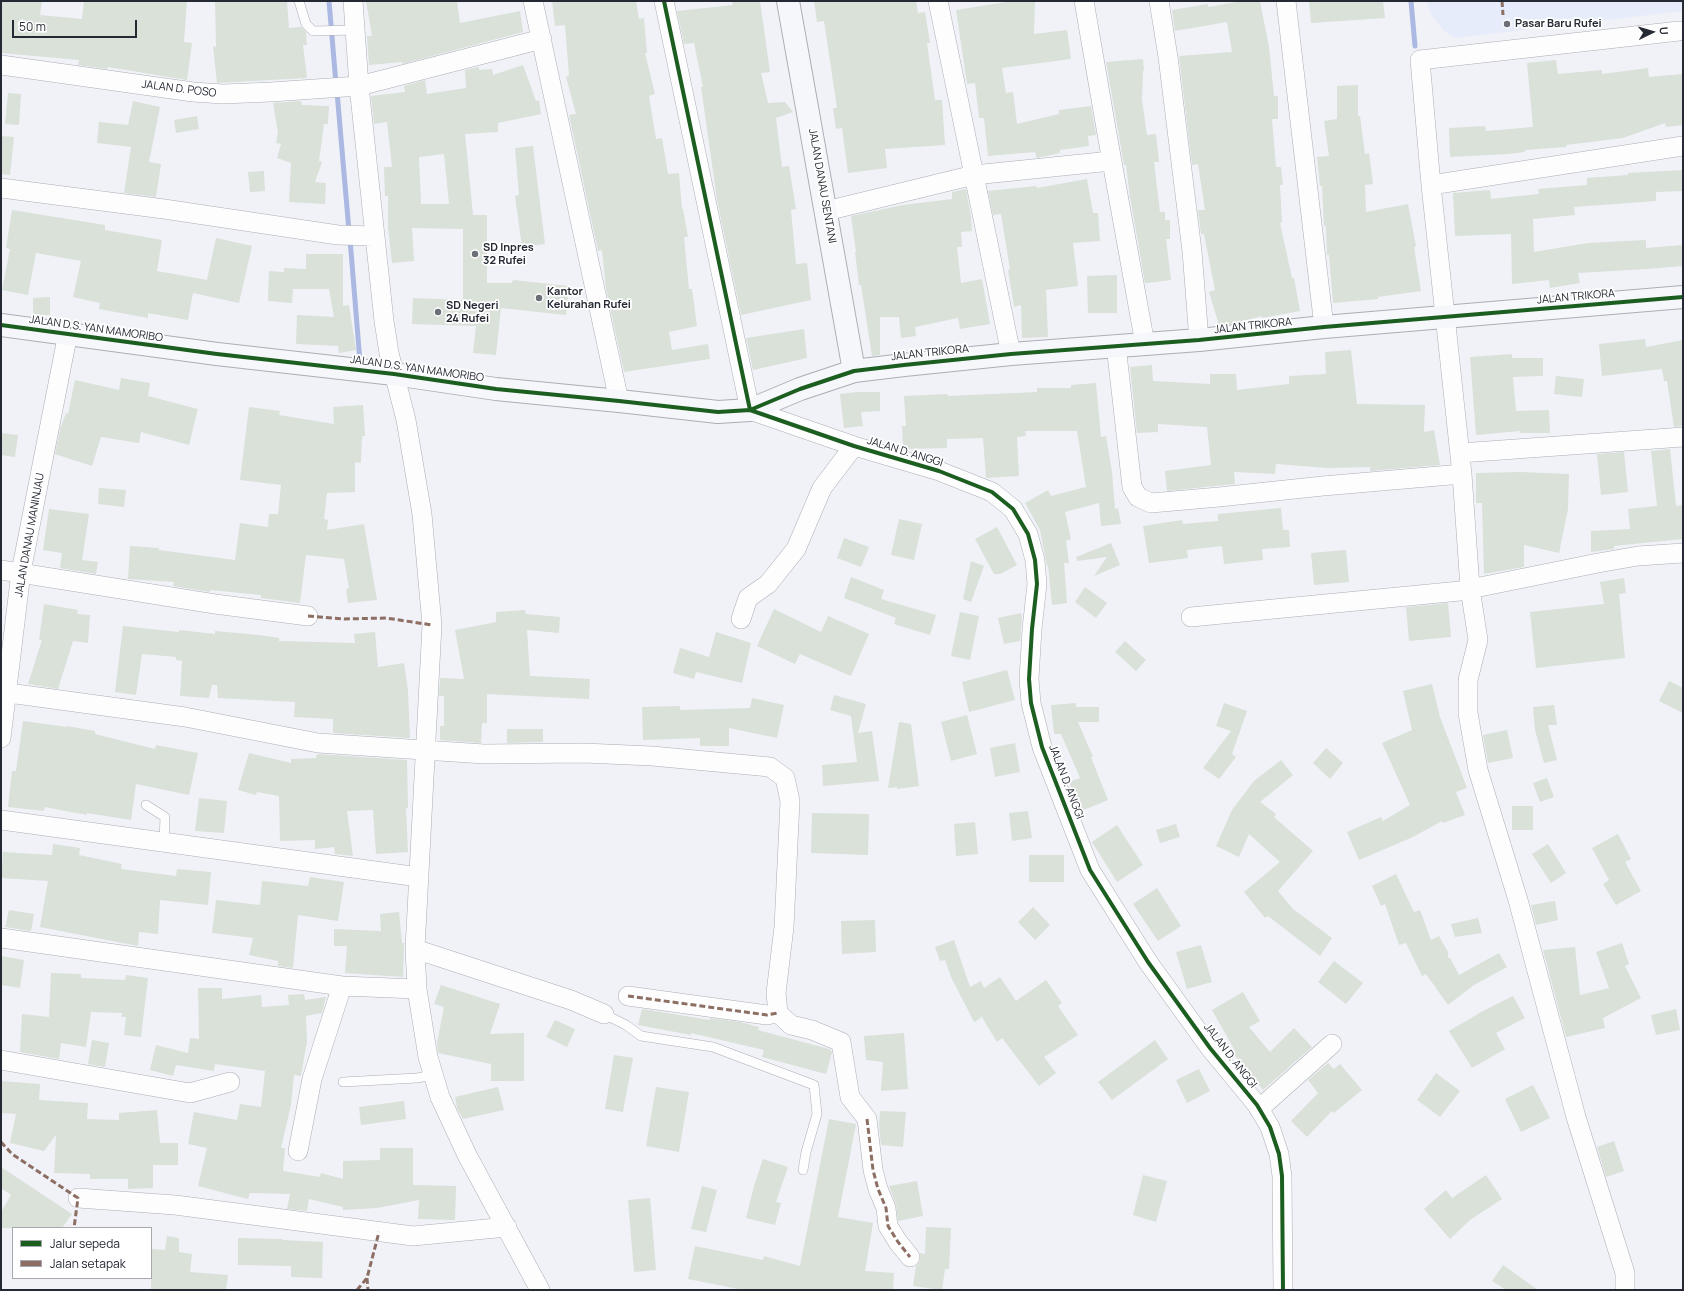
<!DOCTYPE html>
<html>
<head>
<meta charset="utf-8">
<style>
  body { margin:0 }
  #map { position:relative; width:1684px; height:1291px; overflow:hidden; background:#f0f2f8; font-family:Manrope,sans-serif }
  canvas { display:block }
  .frame { position:absolute; inset:0; border:2px solid #252933; pointer-events:none }
  .legend { position:absolute; left:12px; top:1227px; width:140px; height:52px; box-sizing:border-box; background:#fff; border:1px solid #a8a9ad; margin:0; padding:5px 7px; list-style:none; font-size:12px; color:#252933 }
  .legend li { display:flex; align-items:center; gap:8px; height:20px }
  .legend b { width:20px; border:1px solid #a8a9ad }
  .north { position:absolute; left:1632px; top:12px; width:40px; height:40px; -webkit-text-stroke:3px #fff; paint-order:stroke; rotate:85deg; font-size:11px; font-weight:700; line-height:16px; text-align:center; color:#252933 }
  .north::after { content:''; display:block; margin:auto; width:14px; height:18px; background:#252933; clip-path:polygon(50% 0,100% 100%,50% 72%,0 100%) }
  .scale { position:absolute; left:12px; top:20px; width:125px; height:18px; box-sizing:border-box; border:2px solid #252933; border-top:0; padding-left:5px; font-size:12px; line-height:14px; white-space:nowrap; color:#252933; -webkit-text-stroke:3px #fff; paint-order:stroke }
</style>
</head>
<body>
<div id="map">
<canvas width="1684" height="1291"></canvas>
<div class="frame"></div>
<ul class="legend">
<li><b style="height:5px;background:#1b5e20"></b>Jalur sepeda</li>
<li><b style="height:5px;background:#8d6e63"></b>Jalan setapak</li>
</ul>
<div class="north">U</div>
<div class="scale">50 m</div>
</div>
<script>
const g = document.querySelector('canvas').getContext('2d');
g.lineJoin = 'round';
function fill(path, color) { g.fillStyle = color; g.fill(path, 'evenodd'); }
const poly = rows => new Path2D(rows.map(r => 'M' + r).join(''));
function trace(path, color, width, dash) { g.strokeStyle = color; g.lineWidth = width; g.lineCap = dash ? 'butt' : 'round'; g.setLineDash(dash || []); g.stroke(path); }
function drawText(font, color, halo, rows, align = 'center') {
  g.font = font + ' Manrope,sans-serif'; g.lineWidth = 3.5; g.setLineDash([]); g.textBaseline = 'middle'; g.strokeStyle = halo; g.fillStyle = color; for (const [text, x, y, turn = 0] of rows) {
    g.save(); g.translate(x, y); g.rotate((+turn || 0) * Math.PI / 180); g.textAlign = isNaN(turn) ? turn : align; if (halo) g.strokeText(text, 0, 0); g.fillText(text, 0, 0); g.restore();
  }
}
const built = poly([
  [1426,1,1683,1,1683,11,1455,38,1444,31,1432,16]
]);
const stream = poly([
  [329,1,336,84],
  [1411,1,1415,46],
  [337,92,349,231],
  [350,239,360,362]
]);
const building = poly([
  [1,1,42,1,40,15,82,19,84,1,187,1,184,42,192,43,187,80,108,67,107,69,78,65,79,60,1,53],
  [215,1,287,1,289,28,301,27,306,32,307,45,303,45,307,78,217,83,213,46,216,47],
  [366,1,457,1,460,23,520,11,523,32,402,64,402,62,369,65,367,36,372,36],
  [552,1,636,1,639,19,644,18,647,53,645,53,655,94,649,96,656,139,662,138,668,174,679,173,682,209,683,209,688,237,684,237,689,289,692,289,697,326,669,332,672,350,708,344,710,359,624,372,606,289,602,250,598,251,569,115,576,114,566,77,569,76,565,25,555,26],
  [742,1,760,1,770,72,761,73,768,103,785,102,793,112,776,118,782,167,789,166,796,209,791,210,796,264,807,263,811,300,741,315,717,200,701,87,703,87,694,43,684,44,677,11,733,5,732,2],
  [814,1,916,1,918,13,925,12,930,43,927,43,935,100,942,100,945,145,885,149,887,168,848,173,842,128,836,129,833,108,837,108,824,21,817,22],
  [1006,1,1035,1,1034,34,1067,30,1071,59,1002,68,1006,93,1013,92,1017,124,1059,114,1059,110,1091,106,1096,135,1088,136,1089,146,1060,150,1060,153,1037,158,1035,152,988,156,984,118,979,118,975,83,967,84,956,10,1006,2],
  [1242,1,1260,1,1269,47,1274,96,1278,96,1278,119,1272,119,1276,167,1281,167,1283,185,1280,185,1282,222,1280,223,1292,278,1294,278,1300,311,1262,318,1262,316,1232,324,1219,325,1209,292,1215,290,1204,234,1201,234,1198,210,1205,210,1198,164,1192,165,1179,56,1232,52,1227,22,1175,31,1172,10,1208,4,1208,7],
  [1309,1,1383,1,1385,18,1311,23],
  [1143,59,1144,70,1143,71,1142,100,1147,135,1156,134,1159,162,1154,162,1160,212,1165,212,1165,220,1170,220,1170,239,1166,239,1171,280,1147,283,1145,283,1130,197,1126,165,1124,165,1106,62],
  [1556,60,1558,74,1602,70,1602,74,1648,68,1649,77,1683,74,1683,125,1666,127,1665,123,1623,138,1566,145,1566,147,1525,150,1525,152,1507,154,1450,157,1449,128,1485,126,1486,131,1533,127,1527,63],
  [523,65,536,101,539,100,541,114,498,123,498,132,465,134,473,215,487,215,487,283,512,283,513,280,569,286,566,315,501,308,496,355,473,353,476,326,412,324,413,298,463,300,463,229,412,228,414,261,392,263,388,228,388,196,385,196,384,167,392,167,387,122,374,124,371,96,405,92,404,86,425,80,427,94,466,88,465,70,479,67,479,70,492,69,493,75],
  [444,154,449,204,421,204,419,157],
  [1358,85,1358,116,1360,116,1365,154,1369,153,1373,184,1365,185,1366,212,1408,204,1416,246,1414,247,1421,291,1378,297,1378,299,1333,303,1329,255,1327,255,1326,226,1324,226,1322,186,1320,186,1317,157,1329,156,1324,121,1337,119,1337,86],
  [8,93,21,94,19,125,5,124],
  [133,101,160,107,149,162,161,164,156,197,124,193,131,147,97,143,99,122,128,125],
  [301,101,302,105,329,106,328,124,324,124,319,161,322,162,315,182,326,183,325,204,289,202,291,163,277,158,281,144,276,143,278,133,273,103],
  [197,116,199,129,176,133,174,120],
  [1,136,14,137,10,175,1,174],
  [533,146,545,244,522,247,515,196,519,195,515,148],
  [1683,170,1683,191,1656,192,1656,201,1574,207,1575,215,1533,219,1534,252,1588,243,1646,240,1646,248,1683,245,1683,266,1647,269,1578,273,1580,283,1550,288,1549,280,1512,284,1511,234,1455,236,1453,193,1490,190,1491,199,1539,194,1538,189,1587,185,1587,178,1628,175,1628,173],
  [264,171,265,191,250,192,248,172],
  [1087,179,1093,213,1098,213,1100,241,1073,243,1078,286,1046,290,1048,337,1022,338,1021,305,1014,307,1008,270,1010,269,1001,214,993,215,988,191,1036,186,1037,188],
  [966,189,971,217,972,231,961,232,962,247,957,247,961,283,982,279,990,324,960,329,958,318,915,327,916,336,901,338,899,317,880,317,880,355,872,356,861,285,859,285,855,252,856,252,851,216,903,205,952,199,952,192],
  [12,210,105,225,105,230,162,240,157,271,207,280,216,238,252,246,239,303,193,293,188,320,148,313,148,318,99,309,100,303,73,297,81,261,36,253,28,295,2,290,10,249,6,248],
  [306,254,343,254,343,306,349,305,356,350,339,353,338,346,296,344,297,315,334,317,329,289,293,289,292,303,268,301,269,271,284,272,284,268,306,269],
  [1117,275,1117,313,1088,313,1087,276],
  [50,297,50,315,33,315,33,298],
  [804,329,807,358,753,370,746,338],
  [1645,339,1646,347,1683,340,1683,426,1674,427,1667,381,1664,381,1662,369,1602,376,1599,344],
  [1351,350,1357,404,1425,405,1424,432,1434,430,1440,465,1370,471,1370,467,1328,468,1276,464,1275,474,1234,472,1235,484,1167,491,1165,471,1211,465,1207,427,1158,424,1158,432,1137,433,1130,367,1152,365,1153,381,1210,384,1210,374,1236,374,1237,390,1289,384,1289,376,1326,374,1325,352],
  [1512,354,1512,358,1543,358,1543,376,1513,377,1516,411,1549,410,1550,433,1520,433,1520,431,1476,435,1470,357],
  [1556,376,1584,379,1582,397,1554,394],
  [121,378,150,383,148,396,198,409,189,445,141,432,139,443,101,437,92,466,55,454,60,429,66,413,68,414,75,380,119,390],
  [1096,383,1101,437,1106,436,1112,472,1115,509,1118,508,1121,524,1101,526,1099,503,1065,512,1071,539,1066,541,1069,563,1064,563,1067,603,1052,605,1048,565,1047,566,1040,530,1025,503,1048,490,1051,496,1086,487,1077,431,1025,431,1026,436,1017,437,1019,476,986,478,983,438,947,439,947,448,903,449,902,426,906,426,904,396,947,394,948,396,1037,392,1037,388,1071,388,1071,385],
  [858,392,880,392,880,411,861,412,863,426,844,428,840,394],
  [363,405,365,436,362,436,361,463,355,462,355,492,327,493,324,519,328,520,327,530,364,524,377,600,348,603,346,589,349,588,344,559,306,555,300,603,261,598,261,595,210,590,210,592,173,586,174,582,128,579,130,546,159,548,159,550,235,560,240,523,268,527,269,514,278,514,281,485,240,480,249,407,280,411,279,415,334,424,333,407],
  [1,433,18,435,15,457,1,455],
  [1670,449,1676,506,1683,505,1683,539,1614,546,1614,549,1591,552,1591,531,1630,529,1628,509,1657,506,1651,451],
  [1624,452,1628,492,1601,495,1597,454],
  [1521,472,1569,474,1568,509,1559,553,1524,545,1524,567,1484,574,1482,503,1476,503,1476,473],
  [99,488,126,490,124,507,98,504],
  [1281,508,1283,530,1289,530,1290,547,1262,549,1263,560,1224,564,1222,546,1187,550,1188,558,1149,563,1143,526,1182,520,1183,524,1218,521,1218,514],
  [49,509,89,514,82,560,98,562,96,574,60,568,62,553,43,550],
  [899,519,922,524,914,560,891,555],
  [997,527,1017,565,1000,574,994,574,975,539],
  [844,538,869,547,861,567,837,558],
  [1111,543,1120,565,1094,576,1107,557,1077,561,1076,557],
  [1346,550,1349,582,1314,585,1311,553],
  [971,561,984,566,971,602,963,599],
  [851,577,884,590,881,599,936,615,930,635,894,624,896,618,844,598],
  [1624,578,1626,593,1619,594,1625,658,1536,668,1530,612,1604,604,1600,582],
  [1085,587,1107,603,1096,618,1075,602],
  [1448,603,1451,637,1409,641,1406,607],
  [44,604,78,610,77,614,90,615,88,643,73,641,58,689,28,684,42,640,39,640],
  [774,609,821,632,828,616,869,634,851,676,800,654,795,664,757,646],
  [525,610,526,614,560,617,559,633,527,630,530,676,590,679,589,699,487,694,487,723,482,723,481,743,440,740,440,726,444,726,444,696,439,696,440,678,464,679,455,630,496,622,496,612],
  [960,612,979,616,970,660,951,656],
  [1021,613,1022,618,1020,641,1004,644,998,618],
  [123,626,179,632,179,630,215,634,215,631,259,635,279,638,279,641,355,643,354,634,375,632,378,667,404,663,408,691,410,738,333,733,333,719,294,717,295,702,218,698,217,685,212,685,209,698,180,696,182,661,176,660,176,657,142,654,136,695,115,692],
  [716,632,751,643,742,683,696,672,694,679,673,673,680,648,709,657],
  [1125,641,1146,660,1136,671,1115,652],
  [1007,670,1015,700,969,712,962,682],
  [1669,681,1683,688,1683,713,1659,701],
  [1432,684,1440,717,1467,788,1456,792,1465,815,1443,823,1442,821,1413,837,1359,860,1347,832,1381,817,1383,821,1410,805,1382,743,1412,730,1403,691],
  [834,695,866,704,858,733,872,731,879,781,823,786,822,765,857,762,851,716,830,710],
  [752,698,784,705,777,738,729,728,729,746,700,746,700,738,643,740,642,707,680,706,680,710,750,708],
  [1076,703,1076,707,1099,707,1099,722,1078,722,1093,757,1091,757,1108,800,1081,811,1069,782,1080,778,1061,734,1054,734,1051,705],
  [1224,703,1247,711,1232,754,1236,757,1219,779,1203,768,1231,731,1216,726],
  [1554,705,1557,725,1548,725,1557,760,1544,763,1535,730,1533,707],
  [967,715,977,754,951,761,941,722],
  [23,721,67,727,67,726,95,731,95,734,155,749,156,745,198,753,189,795,136,784,131,820,87,813,87,815,45,807,44,811,8,807,12,771,16,771],
  [899,722,911,724,919,786,897,789,897,787,888,788],
  [507,729,543,729,543,742,507,743],
  [1507,730,1513,758,1488,763,1483,735],
  [1015,743,1020,772,995,777,990,748],
  [1326,748,1343,763,1330,779,1313,763],
  [249,753,291,763,291,759,316,758,317,754,407,760,408,808,406,808,408,852,376,854,373,810,347,811,353,856,335,854,334,847,315,849,315,840,280,841,279,796,257,792,256,795,238,790],
  [1281,760,1293,775,1260,802,1276,814,1274,817,1313,851,1278,891,1293,909,1332,938,1320,956,1268,916,1265,918,1244,892,1280,862,1249,834,1239,857,1216,846,1232,810,1254,781],
  [1547,778,1554,797,1540,802,1533,783],
  [199,798,227,801,224,833,195,831],
  [1512,806,1533,806,1533,830,1512,830],
  [1028,811,1032,838,1012,841,1009,813],
  [812,813,869,814,868,855,811,853],
  [975,822,978,854,956,856,954,824],
  [1176,824,1180,837,1160,843,1156,830],
  [1117,825,1143,865,1117,882,1092,842],
  [1618,834,1631,859,1625,862,1641,891,1616,905,1603,884,1609,880,1592,848],
  [53,844,80,848,79,855,122,864,121,869,176,876,177,869,211,872,208,905,160,900,158,934,139,932,138,946,40,927,48,881,1,878,3,852,52,855],
  [1548,844,1566,873,1551,883,1532,854],
  [1029,855,1064,855,1064,882,1029,882],
  [1396,874,1414,912,1420,910,1431,940,1439,936,1448,952,1448,958,1450,958,1459,975,1499,953,1507,967,1474,985,1448,1005,1426,974,1422,976,1406,943,1399,945,1385,904,1381,906,1372,886],
  [310,877,344,882,338,921,298,915,293,968,278,966,278,961,249,955,253,938,212,933,216,900,260,905,262,881,308,886],
  [1157,888,1181,926,1158,941,1133,904],
  [1555,901,1558,920,1536,925,1531,905],
  [1033,907,1050,925,1035,940,1018,922],
  [9,910,34,914,31,931,5,927],
  [399,912,402,943,404,943,403,977,345,973,347,946,334,946,334,929,381,931,380,914],
  [1478,918,1482,933,1455,937,1451,924],
  [875,920,876,952,842,954,841,921],
  [954,940,970,987,981,981,984,988,1000,977,1016,1001,1046,980,1062,1003,1058,1006,1078,1035,1044,1057,1056,1073,1039,1086,1002,1038,997,1042,980,1014,981,1018,974,1022,951,977,945,960,940,961,935,947],
  [1622,943,1629,964,1625,966,1641,998,1603,1018,1605,1028,1566,1037,1543,950,1575,947,1580,995,1609,988,1596,952],
  [1201,945,1212,982,1187,989,1176,952],
  [1,956,24,960,20,988,1,985],
  [1334,961,1363,983,1346,1004,1318,982],
  [51,973,81,974,81,978,125,980,126,975,148,978,141,1037,124,1035,126,1017,121,1017,122,1013,91,1012,86,1047,61,1043,59,1059,20,1052,22,1014,49,1017],
  [441,985,500,1004,490,1034,524,1033,524,1081,491,1081,491,1064,438,1053,437,1043,444,1007,434,1004],
  [198,988,222,988,222,999,261,995,262,1007,289,1005,288,995,304,994,305,1000,326,997,322,1013,306,1016,307,1041,301,1076,294,1075,291,1105,281,1148,285,1148,283,1171,320,1177,321,1173,343,1179,343,1161,380,1160,380,1148,413,1148,413,1185,456,1186,455,1220,418,1219,419,1200,377,1208,343,1210,343,1207,309,1199,307,1211,287,1209,290,1194,250,1193,248,1199,198,1186,207,1148,188,1144,194,1112,237,1120,240,1104,261,1107,265,1071,215,1064,214,1071,176,1065,173,1076,150,1070,156,1045,188,1053,190,1038,199,1039],
  [1243,992,1260,1021,1249,1027,1270,1052,1294,1028,1312,1047,1263,1090,1232,1052,1234,1049,1212,1010],
  [1513,996,1525,1018,1496,1033,1505,1049,1472,1068,1449,1031,1483,1011],
  [642,1009,710,1020,710,1018,740,1022,759,1027,758,1030,829,1049,831,1050,832,1053,826,1074,762,1057,764,1050,691,1033,691,1035,638,1025],
  [1676,1009,1680,1030,1656,1035,1651,1015],
  [555,1020,575,1029,567,1047,546,1037],
  [904,1033,908,1089,881,1091,883,1062,866,1060,864,1036],
  [92,1040,109,1043,105,1067,88,1064],
  [1155,1040,1168,1059,1112,1100,1098,1082],
  [614,1055,633,1058,623,1112,605,1109],
  [1328,1063,1334,1069,1340,1064,1362,1090,1334,1113,1332,1111,1307,1137,1291,1121,1318,1093,1308,1080],
  [1199,1069,1210,1091,1187,1103,1176,1080],
  [1436,1073,1460,1091,1440,1117,1417,1100],
  [1,1081,40,1084,39,1100,88,1103,87,1119,119,1120,119,1113,157,1110,160,1143,178,1143,178,1165,153,1165,153,1188,128,1189,128,1179,90,1179,90,1174,54,1173,56,1135,44,1151,10,1143,16,1114,1,1113],
  [1533,1085,1550,1118,1521,1132,1505,1099],
  [498,1087,504,1110,463,1119,457,1108,455,1097],
  [656,1087,689,1092,679,1152,646,1146],
  [404,1101,406,1119,361,1125,359,1107],
  [880,1111,906,1112,903,1147,881,1145,879,1125],
  [829,1119,856,1124,838,1217,873,1223,865,1271,894,1273,893,1290,743,1290,688,1279,695,1246,763,1260,764,1256,800,1266],
  [1614,1141,1624,1171,1606,1177,1597,1147],
  [763,1159,788,1167,776,1202,781,1203,775,1225,746,1218,754,1186],
  [1,1167,72,1214,62,1228,1,1228,1,1212,11,1195,1,1188],
  [1143,1175,1167,1181,1156,1222,1133,1215],
  [1486,1175,1502,1199,1470,1220,1450,1239,1424,1209,1446,1190,1452,1198],
  [917,1181,923,1216,898,1221,896,1204,889,1186],
  [702,1186,717,1190,706,1232,691,1229],
  [650,1198,656,1270,634,1272,628,1200],
  [926,1227,951,1228,949,1269,945,1269,942,1290,913,1286,916,1266,920,1261,920,1253,925,1254],
  [167,1236,179,1238,179,1252,192,1254,190,1272,228,1275,226,1290,151,1290,151,1249,165,1250],
  [238,1238,283,1239,282,1240,323,1242,322,1278,291,1277,291,1266,238,1265],
  [1503,1265,1538,1290,1506,1290,1492,1281]
]);
const lane = poly([
  [299,1,306,24,313,31,355,30],
  [146,805,165,817,164,842],
  [604,1014,626,1025,641,1036,713,1047,814,1085,817,1114,806,1152,803,1170],
  [343,1082,417,1078,433,1075]
]);
const street = poly([
  [353,1,359,86,384,321,389,353,406,420,422,514,432,625,415,949,417,989,428,1057,440,1097,467,1155,540,1290],
  [533,1,619,401],
  [664,1,750,410,854,446,939,471,992,492,1013,509,1028,534,1035,560,1037,584,1032,629,1029,679,1031,703,1042,747,1090,870,1148,962,1210,1048,1257,1105,1270,1127,1279,1154,1282,1176,1283,1290],
  [938,1,1011,354],
  [1084,1,1107,134,1145,344],
  [1159,1,1168,57,1192,251,1199,340],
  [1286,1,1324,327],
  [1,65,193,92,223,94,271,92,359,86,542,39],
  [1431,185,1683,146],
  [1,188,164,209,338,235,374,236],
  [826,211,974,175,1111,161],
  [1116,345,1132,487,1138,497,1151,503,1219,497,1323,486,1462,474],
  [1460,453,1683,437],
  [1,570,215,604,308,616],
  [1191,617,1460,591,1598,563,1638,556,1683,553],
  [741,619,748,598,768,584,796,549,822,488,854,446],
  [1,692,185,717,318,743,484,754,584,753,652,756,770,767,785,778,790,801,784,927,776,993,778,1013,791,1025,812,1030,841,1042,850,1097,867,1119,873,1170,878,1189,886,1208,888,1226,898,1242,910,1257],
  [1,738,21,572,68,333],
  [1,820,419,877],
  [1,938,342,986,417,989],
  [415,949,571,1000,604,1014],
  [628,996,767,1015,778,1013],
  [1,1060,190,1093,230,1082],
  [1259,1109,1332,1044],
  [298,1151,312,1079,342,986],
  [78,1198,175,1205,413,1236,507,1227],
  [1625,1290,1625,1273,1576,1117,1518,900,1478,770,1468,713,1468,680,1478,640,1470,588,1462,474,1431,185,1420,60,1679,31]
]);
const secondary = poly([
  [788,1,854,371],
  [1,325,217,354,394,374,496,389,619,401,718,412,750,410,800,389,854,371,904,365,1011,354,1199,340,1324,327,1683,297]
]);
const quiet = poly([
  [1502,1,1503,15],
  [308,616,344,619,386,618,432,625],
  [628,996,767,1015,778,1013],
  [867,1119,873,1170,878,1189,886,1208,888,1226,898,1242,910,1257],
  [1,1142,12,1154,78,1198,74,1228],
  [367,1278,368,1290],
  [357,1290,367,1278,379,1232]
]);
const cycleway = poly([
  [664,1,750,410,854,446,939,471,992,492,1013,509,1028,534,1035,560,1037,584,1032,629,1029,679,1031,703,1042,747,1090,870,1148,962,1210,1048,1257,1105,1270,1127,1279,1154,1282,1176,1283,1290],
  [1,325,217,354,394,374,496,389,619,401,718,412,750,410,800,389,854,371,904,365,1011,354,1199,340,1324,327,1683,297]
]);
const markers = [
  [1507,24,4,"#6c6f78"],
  [475,254,4,"#6c6f78"],
  [539,298,4,"#6c6f78"],
  [438,312,4,"#6c6f78"]
];
const poiNames = [
  ["Pasar Baru Rufei",1515,24],
  ["SD Inpres",483,248],
  ["32 Rufei",483,261],
  ["Kantor",547,292],
  ["Kelurahan Rufei",547,305],
  ["SD Negeri",446,306],
  ["24 Rufei",446,319]
];
const streetNames = [
  ["JALAN D. POSO",179,89,7],
  ["JALAN DANAU SENTANI",822,186,80],
  ["JALAN TRIKORA",1576,297,-5],
  ["JALAN TRIKORA",1253,326,-6],
  ["JALAN D.S. YAN MAMORIBO",96,329,8],
  ["JALAN TRIKORA",930,353,-6],
  ["JALAN D.S. YAN MAMORIBO",417,369,8],
  ["JALAN D. ANGGI",905,452,17],
  ["JALAN DANAU MANINJAU",30,535,-80],
  ["JALAN D. ANGGI",1066,782,69],
  ["JALAN D. ANGGI",1230,1056,52]
];
fill(built, '#e7ecfb');
trace(stream, '#abb9e2', 5);
fill(building, '#d9e1d9');
trace(lane, '#abaeb5', 10);
trace(street, '#abaeb5', 20);
trace(secondary, '#abaeb5', 24);
trace(lane, '#fdfdfe', 9);
trace(street, '#fdfdfe', 19);
trace(secondary, '#f6f7fa', 22);
trace(quiet, '#8d6e63', 3, [6, 3]);
trace(cycleway, '#1b5e20', 4);
for (const [x, y, r, color] of markers) { const dot = new Path2D(); dot.arc(x, y, r, 0, 2 * Math.PI); g.fillStyle = color; g.fill(dot); trace(dot, '#fff', 1.5); }
drawText('bold 11px', '#252933', '#fff', poiNames, 'left');
drawText('11px', '#252933', '#fff', streetNames);
</script>
</body>
</html>
